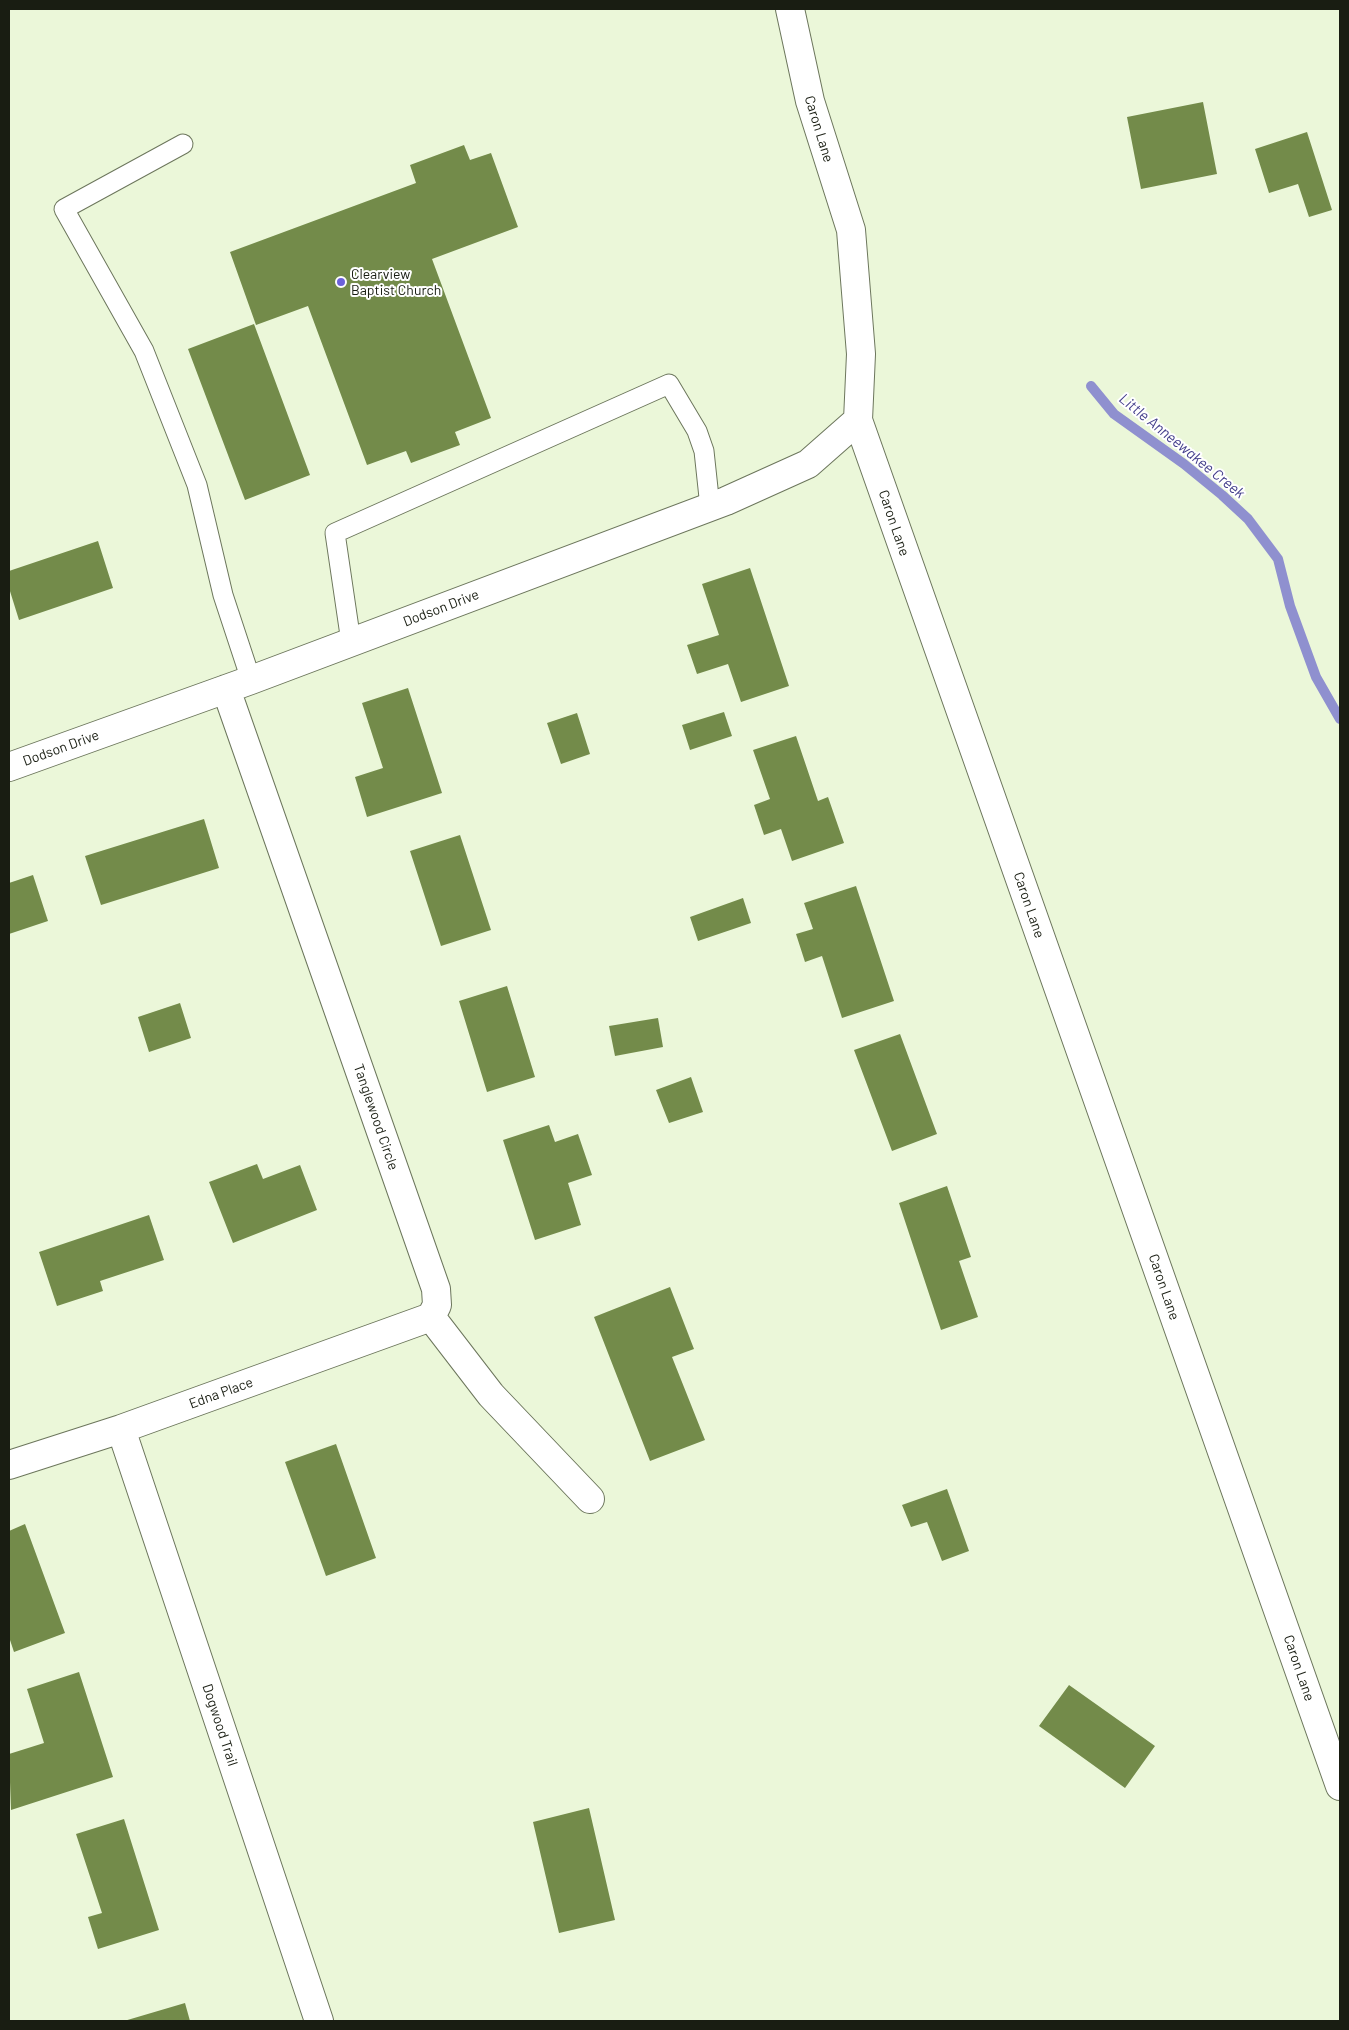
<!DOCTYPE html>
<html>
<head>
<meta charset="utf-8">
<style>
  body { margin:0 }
  #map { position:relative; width:1349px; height:2030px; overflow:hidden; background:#ebf7d9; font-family:Barlow,sans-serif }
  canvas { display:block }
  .frame { position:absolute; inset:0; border:10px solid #191d12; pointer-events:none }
</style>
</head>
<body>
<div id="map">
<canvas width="1349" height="2030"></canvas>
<div class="frame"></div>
</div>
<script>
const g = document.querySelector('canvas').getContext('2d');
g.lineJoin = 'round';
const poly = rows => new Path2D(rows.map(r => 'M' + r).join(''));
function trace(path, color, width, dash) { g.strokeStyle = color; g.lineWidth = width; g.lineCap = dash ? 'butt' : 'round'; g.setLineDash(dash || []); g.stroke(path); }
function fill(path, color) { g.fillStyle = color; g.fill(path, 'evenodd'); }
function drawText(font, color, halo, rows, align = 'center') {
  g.font = font + ' Barlow,sans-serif'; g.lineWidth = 4; g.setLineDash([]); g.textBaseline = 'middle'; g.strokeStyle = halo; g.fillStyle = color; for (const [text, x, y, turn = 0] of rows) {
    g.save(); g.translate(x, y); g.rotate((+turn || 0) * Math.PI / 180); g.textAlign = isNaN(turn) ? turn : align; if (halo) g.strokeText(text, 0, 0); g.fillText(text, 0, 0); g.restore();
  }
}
const stream = poly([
  [1091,386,1114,414,1184,464,1222,495,1248,519,1278,559,1290,606,1316,677,1340,719]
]);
const building = poly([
  [1203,102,1217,174,1141,189,1127,117],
  [1307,132,1332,210,1309,217,1298,184,1269,193,1255,149],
  [464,145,470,160,491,153,518,227,432,259,491,418,455,432,460,445,411,463,406,451,367,465,308,306,256,325,230,252,416,183,410,165],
  [254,324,310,475,245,500,188,349],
  [98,541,113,588,19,620,9,588,9,571],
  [750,568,789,686,741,702,728,664,697,674,687,645,719,635,702,584],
  [408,688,442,793,367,817,355,777,383,768,362,703],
  [724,712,732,736,690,750,682,725],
  [577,713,590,754,561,764,547,723],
  [796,736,818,801,828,797,844,843,792,861,781,829,764,835,754,805,770,799,753,750],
  [204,819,219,868,101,905,85,856],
  [460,835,491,930,441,946,410,851],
  [33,875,48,921,9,934,9,883],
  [856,886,894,1001,842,1018,822,956,805,962,796,934,813,929,804,903],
  [743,898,751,923,698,941,690,917],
  [507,986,535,1077,487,1092,459,1001],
  [180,1003,191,1038,149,1052,138,1017],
  [658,1018,663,1047,615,1056,609,1026],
  [900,1034,937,1134,892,1151,854,1050],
  [691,1077,703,1112,669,1123,656,1090],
  [549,1125,555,1142,578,1134,592,1175,568,1183,581,1225,535,1240,503,1140],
  [257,1164,263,1179,300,1165,317,1210,233,1243,209,1182],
  [947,1186,971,1257,959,1261,978,1317,941,1330,899,1203],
  [149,1215,164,1260,100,1281,103,1291,57,1306,39,1252],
  [670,1287,694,1349,672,1357,705,1440,650,1461,594,1317],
  [336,1444,376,1558,326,1576,285,1462],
  [947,1489,969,1551,942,1561,927,1522,911,1527,902,1505],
  [25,1524,65,1633,14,1652,9,1637,9,1531],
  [79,1672,113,1777,11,1810,9,1754,44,1743,27,1689],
  [1069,1685,1155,1746,1125,1788,1039,1726],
  [589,1808,615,1920,559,1933,533,1822],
  [124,1819,159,1930,98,1949,88,1917,102,1913,76,1834],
  [185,2003,190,2021,124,2021]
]);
const service = poly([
  [183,144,64,209,144,351,197,485,223,595,251,680],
  [351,642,335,533,669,384,697,431,704,451,710,507]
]);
const minor = poly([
  [790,9,810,101,851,230,861,354,858,420,1340,1786],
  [226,689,436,1289,437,1305,431,1317],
  [9,767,251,680,726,501,808,464,858,420],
  [431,1317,491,1395,590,1499],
  [121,1429,319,2021],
  [9,1465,121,1429,431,1317]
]);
const markers = [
  [341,282,5,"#6c61db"]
];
const streetNames = [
  ["Caron Lane",819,129,73],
  ["Caron Lane",894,523,71],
  ["Dodson Drive",441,608,-21],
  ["Dodson Drive",61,748,-20],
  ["Caron Lane",1029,905,71],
  ["Tanglewood Circle",376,1117,71],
  ["Caron Lane",1164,1287,71],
  ["Edna Place",221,1393,-20],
  ["Caron Lane",1299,1668,71],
  ["Dogwood Trail",220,1725,72]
];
const poiNames = [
  ["Clearview",351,274],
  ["Baptist Church",351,290]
];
const waterNames = [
  ["Little Anneewakee Creek",1182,446,39]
];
trace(stream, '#8f90cf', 10);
fill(building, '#738b4a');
trace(service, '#6c765c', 21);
trace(minor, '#6c765c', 30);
trace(service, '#fff', 19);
trace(minor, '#fff', 28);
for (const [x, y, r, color] of markers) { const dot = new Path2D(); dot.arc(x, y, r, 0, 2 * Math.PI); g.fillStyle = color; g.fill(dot); trace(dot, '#fff', 2); }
drawText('14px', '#191d12', '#fff', streetNames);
drawText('14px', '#191d12', '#fff', poiNames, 'left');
drawText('italic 15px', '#443f8b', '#fff', waterNames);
</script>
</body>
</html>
